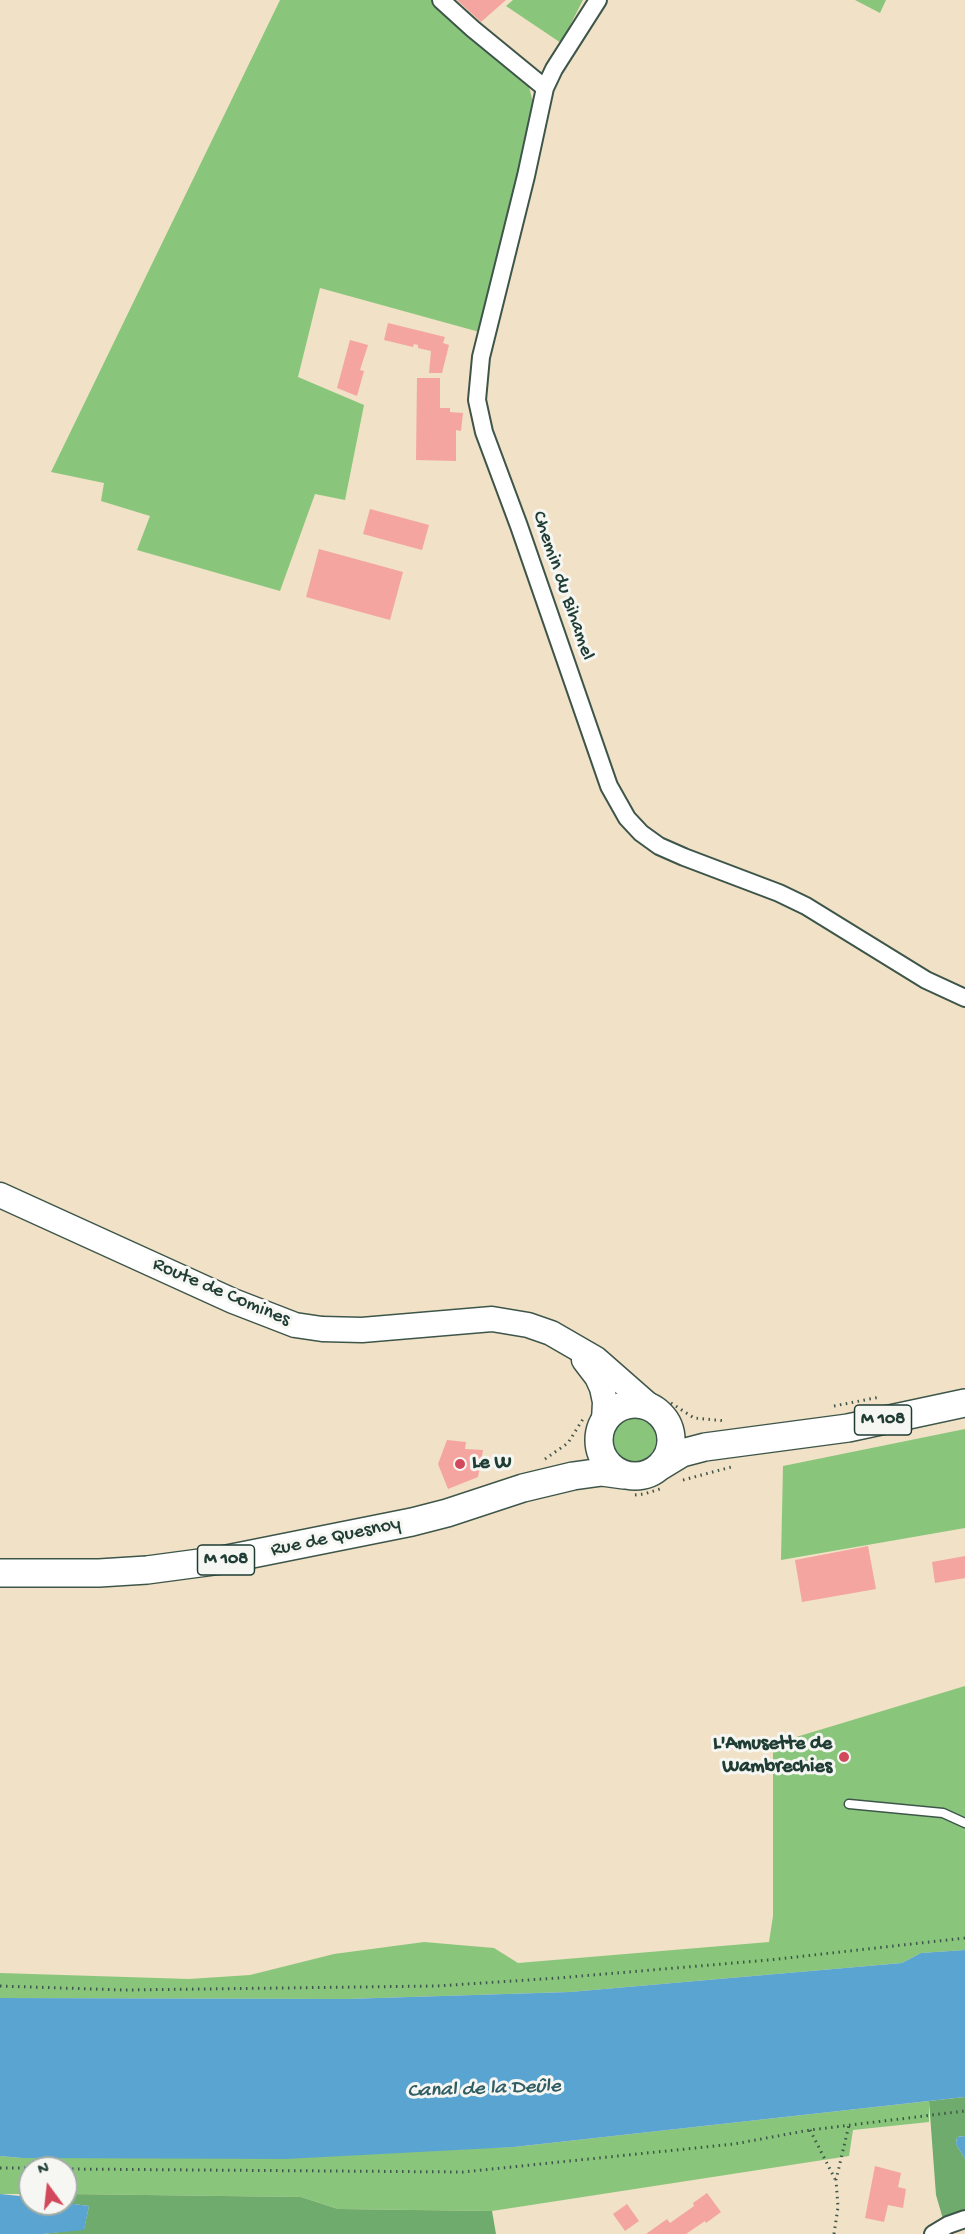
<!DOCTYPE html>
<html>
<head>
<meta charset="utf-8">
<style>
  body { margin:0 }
  #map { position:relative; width:965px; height:2234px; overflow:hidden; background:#f1e1c6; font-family:"Gochi Hand",sans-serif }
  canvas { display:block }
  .north { position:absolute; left:18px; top:2156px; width:60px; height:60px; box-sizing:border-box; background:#f6f6f2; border:2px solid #a0aca6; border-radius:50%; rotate:345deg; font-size:16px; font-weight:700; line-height:24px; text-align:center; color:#1f3d34 }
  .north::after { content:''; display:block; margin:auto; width:21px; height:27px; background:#d1495b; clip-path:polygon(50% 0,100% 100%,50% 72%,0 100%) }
</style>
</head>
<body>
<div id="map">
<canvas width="965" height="2234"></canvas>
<div class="north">N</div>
</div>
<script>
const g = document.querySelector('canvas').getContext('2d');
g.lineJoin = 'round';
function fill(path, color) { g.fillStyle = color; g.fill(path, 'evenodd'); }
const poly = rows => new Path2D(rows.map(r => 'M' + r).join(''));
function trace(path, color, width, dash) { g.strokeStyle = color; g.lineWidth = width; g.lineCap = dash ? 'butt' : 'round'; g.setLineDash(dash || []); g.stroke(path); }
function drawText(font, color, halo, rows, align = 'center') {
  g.font = font + ' "Gochi Hand",sans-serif'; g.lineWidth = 6; g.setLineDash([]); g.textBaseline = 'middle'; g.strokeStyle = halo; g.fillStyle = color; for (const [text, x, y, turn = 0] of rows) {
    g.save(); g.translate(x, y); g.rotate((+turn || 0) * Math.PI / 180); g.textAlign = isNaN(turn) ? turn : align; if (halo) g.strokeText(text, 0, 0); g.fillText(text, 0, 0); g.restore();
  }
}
const green = poly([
  [280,0,432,0,529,87,534,106,483,333,320,288,298,377,364,405,345,500,315,494,280,591,137,550,150,516,101,501,104,483,51,472],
  [513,0,583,0,561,43,506,6],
  [855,0,886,0,880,13],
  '612 1440a22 22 0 1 1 44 0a22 22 0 1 1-44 0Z',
  [965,1429,965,1528,781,1560,783,1466],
  [965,1686,965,1950,921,1953,902,1963,570,1992,346,1999,0,1998,0,1973,189,1979,250,1975,334,1954,424,1942,494,1948,518,1963,769,1942,773,1916,773,1744],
  [929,2101,929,2122,853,2130,849,2156,492,2211,338,2209,301,2197,66,2194,66,2168,30,2168,30,2194,0,2194,0,2156,22,2158,514,2147]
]);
const forest = poly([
  [965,2097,965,2136,957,2137,956,2144,965,2159,965,2214,943,2219,936,2195,929,2101],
  [66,2194,301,2197,338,2209,492,2211,496,2234,42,2234,84,2229,89,2206,66,2203]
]);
const water = poly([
  [965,1950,965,2097,514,2147,286,2159,22,2158,0,2156,0,1998,346,1999,570,1992,902,1963,921,1953],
  [965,2136,965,2159,956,2144,957,2137],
  [0,2194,30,2197,30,2204,66,2203,89,2206,84,2230,42,2234,0,2234]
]);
const building = poly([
  [457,0,506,0,481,22],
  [388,323,445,337,443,343,449,345,442,373,429,373,431,351,418,348,418,345,414,344,413,347,384,340],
  [350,340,368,345,360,370,364,371,357,396,337,388],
  [417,378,440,378,440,408,450,408,450,412,463,413,461,431,456,430,456,461,416,460],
  [370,509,429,525,422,550,363,534],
  [319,549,403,572,390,620,306,597],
  [447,1440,466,1442,465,1449,483,1450,478,1477,448,1489,438,1464],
  [868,1546,876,1589,802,1602,795,1560],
  [965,1556,965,1578,935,1583,932,1562],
  [875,2166,901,2173,898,2187,906,2189,903,2208,888,2205,884,2222,865,2218],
  [707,2193,721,2212,706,2223,705,2221,686,2234,646,2234,667,2219,670,2223,694,2206,693,2203],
  [627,2204,639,2221,625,2231,613,2214]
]);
const path = poly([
  [671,1403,694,1418,726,1421],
  [834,1406,880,1397],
  [545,1459,568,1443,583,1419],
  [683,1480,735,1466],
  [635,1495,644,1494,660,1489],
  [0,1986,124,1990,437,1986,558,1978,769,1960,965,1938],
  [810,2130,835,2179],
  [0,2168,30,2168],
  [66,2169,463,2172,734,2144,810,2130,965,2111],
  [834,2234,838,2207,836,2180,849,2125]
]);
const lane = poly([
  [849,1804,943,1813,965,1823]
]);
const street = poly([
  [441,0,473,29,545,88],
  [598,0,554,69,545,88,526,176,481,357,477,400,484,432,519,526,609,786,627,818,641,833,659,846,684,857,779,893,806,906,926,980,965,998],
  [933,2234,948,2225,965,2219]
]);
const secondary = poly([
  [0,1195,233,1301,295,1325,322,1329,362,1330,492,1319,528,1325,551,1333,596,1359,653,1409],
  [584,1360,597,1377,602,1388,605,1402,604,1421]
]);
const primary = poly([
  '599 1440a36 36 0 1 1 72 0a36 36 0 1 1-72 0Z',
  [659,1467,682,1453,705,1447,848,1428,965,1403],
  [0,1573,99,1573,147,1570,222,1560,412,1522,447,1513,523,1488,573,1476,602,1472,624,1475]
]);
const markers = [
  [460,1464,6,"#d1495b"],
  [844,1757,6,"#d1495b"]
];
const shields = [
  [883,1420,57],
  [226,1560,57]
];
const shieldNames = [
  ["M 108",883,1420],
  ["M 108",226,1560]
];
const streetNames = [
  ["Chemin du Bihamel",562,586,71],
  ["Route de Comines",221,1293,23],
  ["Rue de Quesnoy",336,1538,-12]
];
const poiNames = [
  ["Le W",472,1464],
  ["L'Amusette de",832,1745,"right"],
  ["Wambrechies",832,1768,"right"]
];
const waterNames = [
  ["Canal de la Deûle",484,2090,-2]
];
fill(green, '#89c67c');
fill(forest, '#6eab6c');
fill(water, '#59a4d1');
fill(building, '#f4a59f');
trace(lane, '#3e564a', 11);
trace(street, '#3e564a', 20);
trace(secondary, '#3e564a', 27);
trace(primary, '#3e564a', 30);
trace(path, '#3e564a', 3, [1.5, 4.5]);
trace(lane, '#fff', 8);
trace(street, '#fff', 16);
trace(secondary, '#fff', 24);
trace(primary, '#fff', 27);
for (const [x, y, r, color] of markers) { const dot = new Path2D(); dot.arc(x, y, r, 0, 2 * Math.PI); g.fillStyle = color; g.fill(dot); trace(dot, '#f6f6f2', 2); }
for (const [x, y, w] of shields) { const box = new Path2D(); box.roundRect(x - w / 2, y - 15, w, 30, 4.5); g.fillStyle = '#f6f6f2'; g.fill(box); trace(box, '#1f3d34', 1.5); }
drawText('bold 18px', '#1f3d34', null, shieldNames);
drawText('20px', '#1f3d34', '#f6f6f2', streetNames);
drawText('bold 20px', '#1f3d34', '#f6f6f2', poiNames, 'left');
drawText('italic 21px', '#305c63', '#f6f6f2', waterNames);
</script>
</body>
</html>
